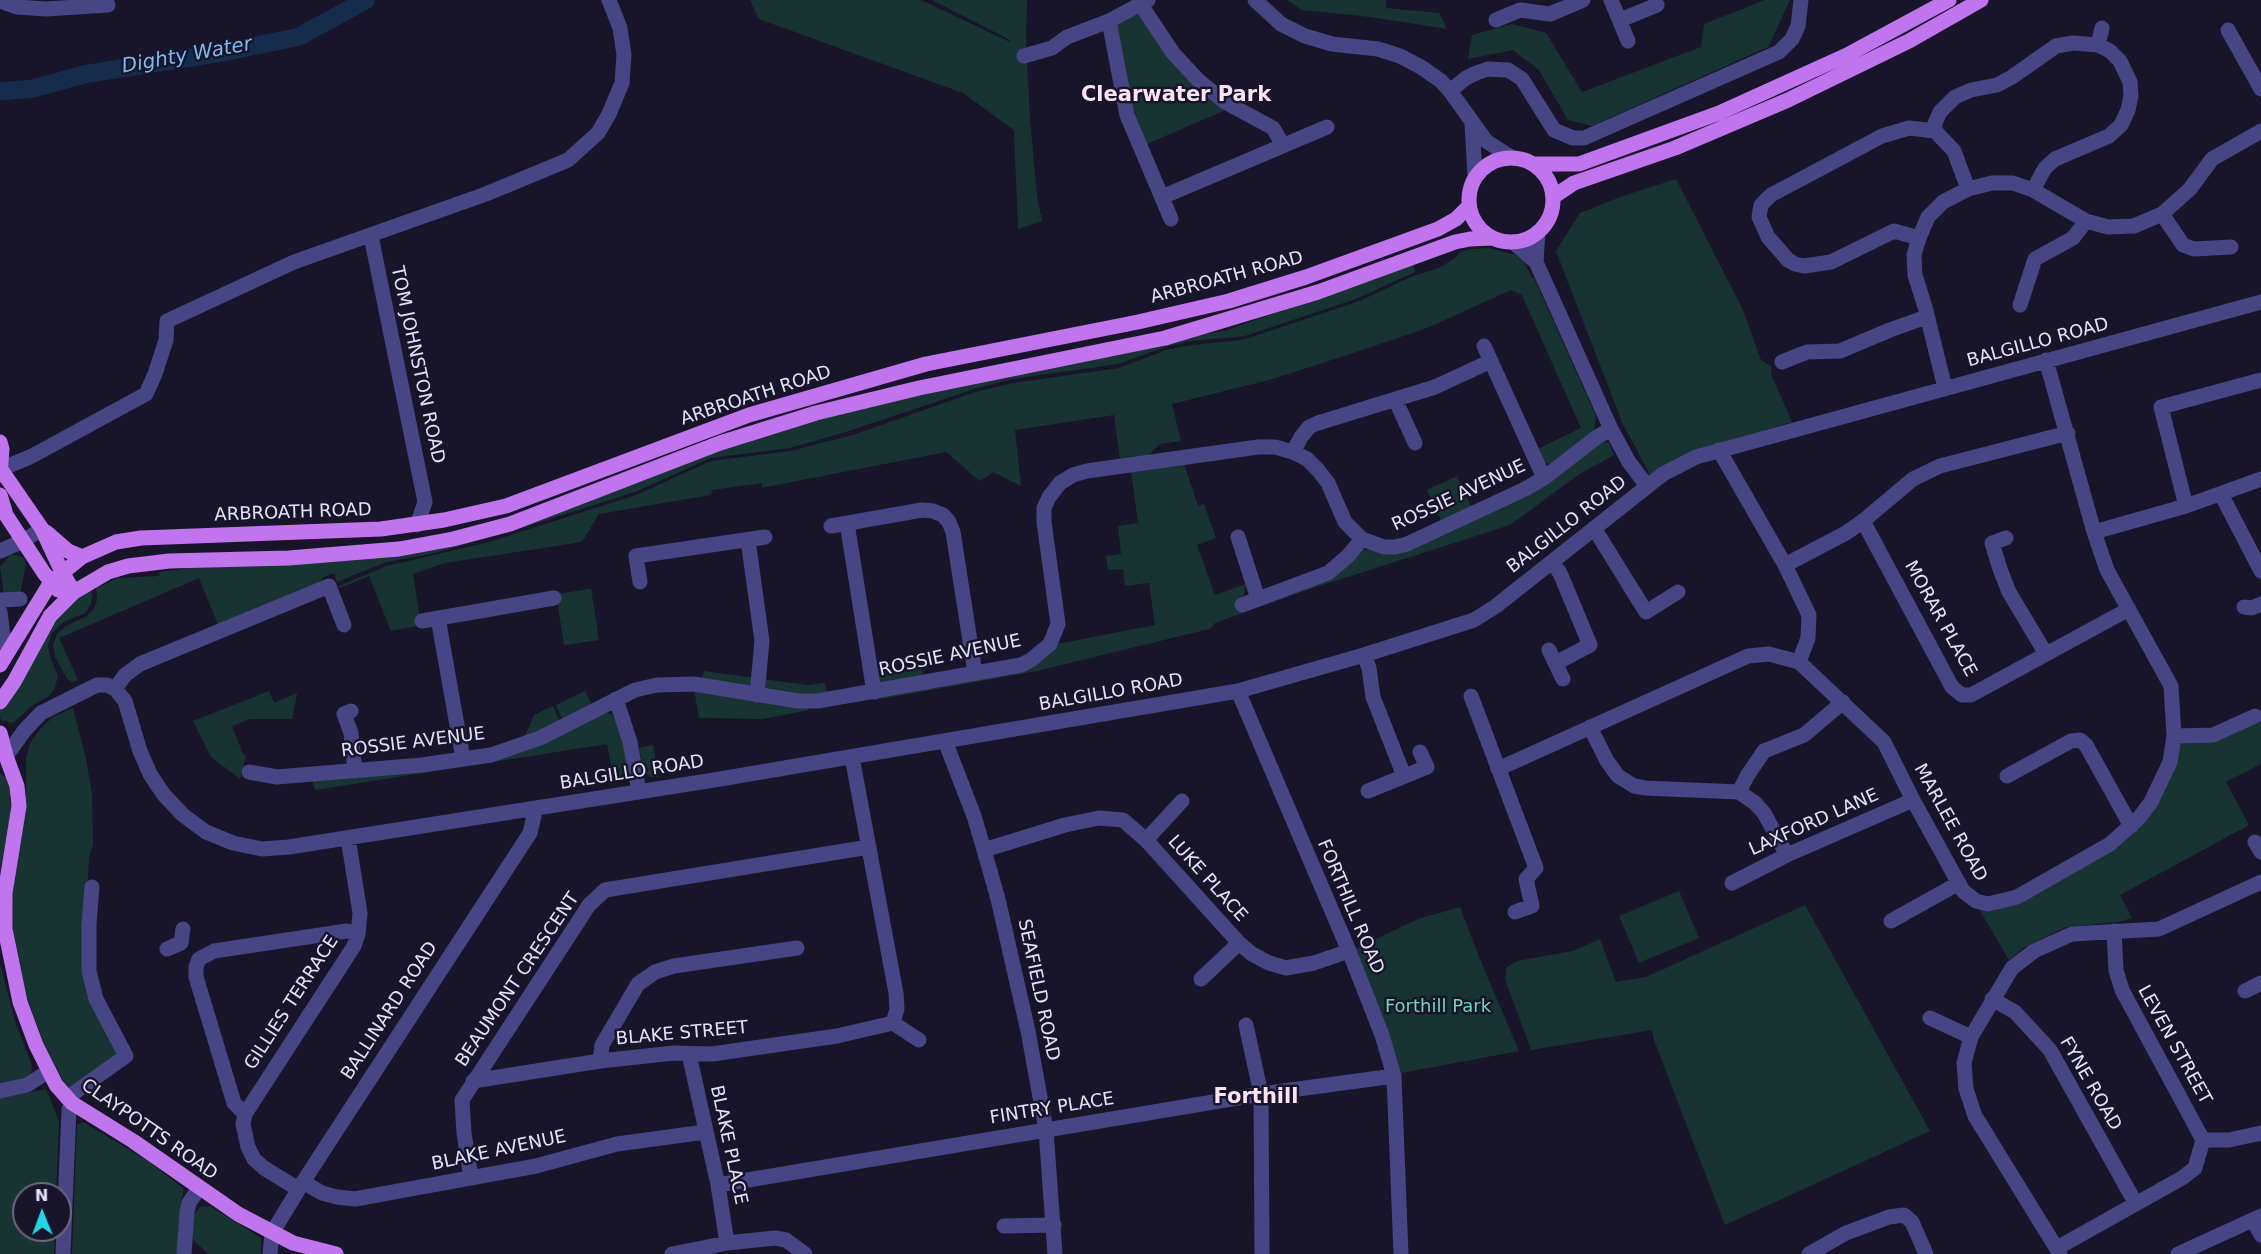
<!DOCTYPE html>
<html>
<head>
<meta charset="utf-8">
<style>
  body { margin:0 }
  #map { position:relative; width:2261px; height:1254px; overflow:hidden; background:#18152a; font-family:"DejaVu Sans",sans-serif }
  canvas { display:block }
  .north { position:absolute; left:12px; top:1182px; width:60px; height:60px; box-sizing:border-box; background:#18152a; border:2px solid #6a677e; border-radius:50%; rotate:359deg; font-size:16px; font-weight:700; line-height:24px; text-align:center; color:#e4e1fc }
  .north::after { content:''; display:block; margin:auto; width:21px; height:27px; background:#23d5e6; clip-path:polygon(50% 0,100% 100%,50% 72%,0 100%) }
</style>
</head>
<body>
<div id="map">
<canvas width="2261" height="1254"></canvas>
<div class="north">N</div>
</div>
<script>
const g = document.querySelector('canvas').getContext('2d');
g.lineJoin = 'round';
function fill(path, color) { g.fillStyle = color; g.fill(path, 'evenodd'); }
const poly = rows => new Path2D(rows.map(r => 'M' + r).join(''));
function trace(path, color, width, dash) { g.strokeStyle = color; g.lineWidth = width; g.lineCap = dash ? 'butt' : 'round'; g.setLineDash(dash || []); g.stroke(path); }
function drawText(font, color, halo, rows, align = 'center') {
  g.font = font + ' "DejaVu Sans",sans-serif'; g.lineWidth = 5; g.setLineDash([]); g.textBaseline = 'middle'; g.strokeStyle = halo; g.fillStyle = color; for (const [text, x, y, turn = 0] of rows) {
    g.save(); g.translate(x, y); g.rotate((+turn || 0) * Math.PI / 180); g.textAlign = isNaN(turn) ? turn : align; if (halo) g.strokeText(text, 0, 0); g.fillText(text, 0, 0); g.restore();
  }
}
const green = poly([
  [750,0,921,0,1010,42,1010,40,932,0,1027,0,1026,43,1030,119,1037,196,1042,221,1018,229,1014,130,963,93,759,19],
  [1287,0,1386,0,1386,8,1439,13,1447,29,1371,17,1302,10],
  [1765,0,1790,0,1768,47,1592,126,1568,120,1539,70,1513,50,1468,59,1472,35,1512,24,1546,33,1582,92,1701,47,1704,24],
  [1140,13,1228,109,1147,144,1127,93,1115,25],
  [1676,179,1742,308,1761,360,1771,366,1771,374,1792,422,1685,454,1650,475,1622,422,1556,251,1580,213,1623,196],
  [1489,248,1516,255,1523,260,1532,278,1534,278,1596,416,1594,431,1551,464,1545,463,1538,449,1581,428,1522,295,1511,290,1427,328,1347,355,1269,380,1172,404,1181,441,1160,444,1147,456,1120,459,1114,415,1015,430,1021,486,993,472,980,481,946,452,761,488,762,483,712,490,711,495,599,514,582,542,445,563,413,574,421,625,391,631,369,576,340,588,339,586,387,566,489,542,636,495,711,461,790,451,853,435,975,392,1013,383,1119,368,1166,350,1191,345,1243,340,1357,302,1413,276,1439,268,1454,259,1460,252,1470,249],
  [1413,264,1415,272,1356,299,1245,336,1190,341,1165,347,1118,364,1012,379,974,389,852,430,790,448,711,458,635,492,512,531,431,554,386,562,337,582,334,573,324,577,319,583,218,625,199,578,59,638,78,680,73,682,67,679,55,657,53,645,57,634,66,626,87,616,94,609,97,600,96,588,118,578,160,576,159,572,208,566,402,554,817,417,1187,336,1224,331],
  [1603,442,1609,443,1614,455,1578,475,1510,525,1307,590,1215,623,1209,629,1037,671,875,700,875,696,1025,668,1057,644,1155,625,1149,583,1125,586,1123,569,1108,570,1106,556,1121,554,1118,526,1138,523,1131,472,1184,464,1198,506,1204,504,1216,538,1197,545,1215,595,1246,584,1244,595,1239,599,1242,609,1360,550,1371,549,1393,552],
  [1457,476,1471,507,1441,521,1427,490],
  [10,555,17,555,24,558,26,564,20,595,4,595,0,567],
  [90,587,92,594,91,604,85,613,63,622,52,633,48,646,51,660,58,676,55,687,49,696,33,705,14,722,10,723,5,720,3,722,0,718,0,711,18,688,50,627,69,603],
  [591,589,599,640,564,645,556,594],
  [922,667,924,678,880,683,875,674],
  [704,671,756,678,749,686,701,681],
  [763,679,807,685,825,683,827,696,768,692,763,683],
  [694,689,808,707,809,710,763,719,699,718],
  [269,691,274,703,297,693,292,719,250,719,232,726,243,754,246,755,240,779,211,757,193,721],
  [585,691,593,707,563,721,556,705],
  [553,706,560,723,523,740,534,715],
  [73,708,86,759,92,794,93,844,89,858,85,924,85,971,118,1051,118,1058,71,1089,66,1087,45,1046,25,992,13,929,12,893,26,805,26,759,30,743,41,728,53,717],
  [605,713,611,714,615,718,626,749,629,776,626,780,614,781,607,744,315,790,312,779,480,760],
  [2261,714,2261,764,2226,782,2249,825,2120,895,2132,918,2119,922,2066,927,2023,948,2009,960,1980,911,1981,903,1988,904,2127,833,2177,739],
  [653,745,659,777,650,777,644,771,639,748],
  [0,773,8,779,14,795,9,797,11,806,8,833,0,870],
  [1679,891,1699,938,1639,963,1619,916],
  [1805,905,1930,1131,1725,1225,1654,1040,1652,1030,1531,1050,1505,979,1506,968,1517,961,1573,951,1600,939,1616,982,1646,977],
  [1460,907,1479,957,1519,1051,1396,1074,1355,949,1418,919],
  [0,964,16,1024,32,1065,31,1074,17,1081,0,1084],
  [46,1089,59,1121,56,1194,24,1194,24,1230,55,1230,54,1254,0,1254,0,1098],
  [83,1122,148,1161,184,1189,181,1202,177,1254,72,1254,77,1125],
  [210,1206,261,1238,261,1254,209,1254,194,1241,192,1236,194,1215,200,1207]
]);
const river = poly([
  [0,91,31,89,86,74,225,52,298,37,366,0]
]);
const minor = poly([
  [1255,0,1281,24,1305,36,1332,44,1378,49,1400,56,1421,67,1441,81,1450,91,1486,141,1511,157],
  [1611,0,1628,41],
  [0,1,17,7,46,9,108,5],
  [1141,5,1173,53,1198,80,1225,102,1273,128,1283,145],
  [1496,20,1520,10,1550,14,1583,0],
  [1620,20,1657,5],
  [1109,21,1127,115,1171,219],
  [2228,30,2261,89],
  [2098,45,2102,28],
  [1024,56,1052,48,1067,37,1109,21,1148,0],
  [1450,91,1466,78,1476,73,1488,69,1508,70,1522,79,1554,130,1573,138,1584,138,1779,52,1792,39,1798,26,1801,0],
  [1472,124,1475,176],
  [1935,131,1935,123,1940,112,1955,97,1971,90,1997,85,2012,77,2056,46,2073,43,2098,45,2110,51,2120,61,2130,82,2131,96,2128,110,2121,125,2109,136,2055,159,2045,168,2033,190],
  [1162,197,1327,127],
  [2162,214,2183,245,2194,249,2231,247],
  [371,236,425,502,417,525],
  [1919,238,1894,231,1831,262,1804,266,1795,264,1788,260,1768,237,1759,217,1761,205,1771,195,1882,136,1909,128,1935,131,1954,151,1968,189],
  [1513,242,1536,262,1611,429,1629,462,1647,486],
  [1536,262,1538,232],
  [2020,305,2035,259,2073,238,2086,221],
  [1484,346,1544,478],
  [1782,362,1807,352,1840,351,1890,330,1926,317],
  [1945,388,1925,307,1915,275,1914,255,1919,238,1928,217,1943,202,1968,189,1992,183,2013,183,2033,190,2086,221,2108,227,2134,226,2162,214,2190,189,2212,159,2261,131],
  [1395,399,1415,443],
  [1719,450,1785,565,1809,615,1808,638,1799,662],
  [1293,452,1301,437,1309,427,1318,423,1435,387,1491,361],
  [1,469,32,456,146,394,155,374,166,340,167,321,294,262,486,194,568,160,598,133,609,114,622,83,624,55,620,28,609,0],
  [2221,494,2261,571],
  [2186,506,2161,407,2261,380],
  [1863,521,1952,687,1962,695,1971,695,2129,609],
  [847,523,874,692],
  [831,526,922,510,933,511,943,515,949,522,953,532,975,673],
  [1594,528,1646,612,1678,592],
  [2094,532,2186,506,2261,479],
  [1238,537,1258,599],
  [2006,538,1992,543,2000,569,2009,592,2046,654],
  [748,540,762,641,757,695],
  [0,551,23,541,42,529],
  [1552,562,1560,573,1590,645,1556,663],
  [1785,565,1846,533,1863,521,1913,479,1940,466,2068,433],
  [640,582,636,556,765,537],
  [0,600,20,599],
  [1242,605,1328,573,1348,556,1362,539],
  [2244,607,2252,608,2261,604],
  [0,612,3,636,0,647],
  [438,618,463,759],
  [422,621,554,598],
  [1549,650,1563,679],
  [1364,655,1369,668,1373,697,1404,776],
  [115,689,125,675,140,664,329,586,344,625],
  [1238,691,1349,951,1382,1035,1394,1076,1401,1254],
  [1471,696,1536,868,1526,879,1532,906,1515,912],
  [616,699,630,742,639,792],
  [351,711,344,714,351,733,355,771],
  [1590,727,1607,761,1618,776,1634,786,1645,788,1739,792,1755,803,1764,813,1787,855],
  [2174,736,2213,735,2255,716],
  [945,741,974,816,984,850,998,899,1028,1031,1046,1130,1055,1254],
  [6,756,24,731,41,713,97,685,107,685,115,689,125,701,140,751,150,774,164,795,183,815,206,832,233,843,262,849,289,847,714,780,1238,691,1364,655,1474,620,1496,606,1663,474,1696,457,2261,302],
  [1498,769,1748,656,1769,654,1799,662,1884,742,1913,800,1963,891,1976,901,1988,904,2017,897,2110,844,2139,818,2151,802,2170,762,2174,736,2171,686,2107,570,2094,532,2046,360],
  [249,772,277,777,422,765,491,755,540,738,635,690,657,685,694,684,798,701,818,701,1021,665,1031,660,1050,644,1058,624,1044,522,1044,508,1049,497,1060,483,1073,475,1087,471,1258,447,1275,447,1293,452,1307,459,1318,470,1328,483,1345,522,1362,539,1384,547,1395,547,1407,544,1525,489,1544,478,1597,437,1611,429],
  [2007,776,2071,741,2080,740,2086,745,2131,826],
  [1368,791,1427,767,1420,752],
  [1739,792,1747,776,1764,751,1804,735,1843,702],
  [1146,840,1182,801],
  [2255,842,2261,852],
  [984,850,1065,825,1099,818,1123,820,1146,840,1239,943,1252,954,1269,963,1286,968,1314,963,1349,951],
  [1732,883,1787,855,1913,800],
  [1891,921,1959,883],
  [2114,931,2116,970,2122,990,2203,1140],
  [167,949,181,943,183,929],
  [1201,979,1239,943],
  [2245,991,2261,983],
  [1992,999,2015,1012,2050,1050,2136,1204],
  [1930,1018,1971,1037],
  [893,1023,919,1040],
  [1246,1025,1261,1094,1262,1254],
  [689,1054,718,1185,727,1243],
  [600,1061,602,1045,638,984,655,972,674,966,797,948],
  [473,1081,600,1061,674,1053,712,1054,837,1036,893,1023,897,1009,896,993,852,757],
  [0,1091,27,1085,49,1071],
  [67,1098,126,1056,96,999,89,971,89,924,92,887],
  [245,1114,354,946,358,934,360,913,348,838],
  [471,1178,464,1133,462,1100,589,905,605,890,869,847],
  [303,1182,322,1193,337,1197,355,1199,536,1166,617,1144,705,1132],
  [718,1185,1261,1094,1394,1076],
  [298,1189,264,1168,254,1159,248,1147,243,1124,245,1114,234,1103,196,977,196,967,199,959,214,951,347,931,358,934],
  [2253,1220,2261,1235],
  [1004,1226,1054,1225],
  [2057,1248,2182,1178,2195,1168,2203,1140,2229,1140,2261,1133],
  [63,1254,69,1109,72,1103],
  [184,1254,187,1212,189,1203,199,1188],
  [270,1254,272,1233,303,1182,530,833,534,816,533,809],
  [672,1254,727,1243,775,1238,786,1240,805,1254],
  [1809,1254,1846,1233,1889,1217,1904,1215,1912,1222,1926,1254],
  [2060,1254,1975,1116,1966,1089,1964,1063,1971,1037,2012,968,2034,951,2072,934,2159,929,2261,882],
  [2178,1254,2261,1216]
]);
const major = poly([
  '1469 200a42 42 0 1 1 84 0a42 42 0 1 1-84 0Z',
  [1534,164,1579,164,1719,113,1847,55,1949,0],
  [1553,197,1574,183,1675,148,1788,100,1909,41,1981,0],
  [0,442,2,449,0,475],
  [0,468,42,529,62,572,74,592],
  [0,495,6,515,44,573,58,590],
  [46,532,68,551,82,557],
  [0,665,51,582,82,557,116,542,141,538,381,529,444,520,506,506,749,415,926,364,1138,322,1229,301,1306,277,1438,229,1456,219,1469,206],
  [0,702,14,682,50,616,74,592,108,572,128,566,169,561,289,558,399,549,453,539,510,524,720,443,816,413,919,388,1165,338,1318,292,1455,242,1470,239,1493,238],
  [0,733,6,756,17,786,19,806,5,893,5,929,20,1002,36,1045,56,1085,72,1103,133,1141,238,1214,293,1243,336,1254]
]);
const streetNames = [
  ["ARBROATH ROAD",1227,278,-15],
  ["BALGILLO ROAD",2038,343,-15],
  ["TOM JOHNSTON ROAD",417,365,78],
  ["ARBROATH ROAD",756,396,-18],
  ["ROSSIE AVENUE",1459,496,-25],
  ["ARBROATH ROAD",293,513,-2],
  ["BALGILLO ROAD",1567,525,-38],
  ["MORAR PLACE",1940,619,61],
  ["ROSSIE AVENUE",950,656,-12],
  ["BALGILLO ROAD",1111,693,-10],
  ["ROSSIE AVENUE",413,743,-7],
  ["BALGILLO ROAD",632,773,-9],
  ["LAXFORD LANE",1814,823,-24],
  ["MARLEE ROAD",1950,823,61],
  ["LUKE PLACE",1207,879,48],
  ["FORTHILL ROAD",1350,907,67],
  ["BEAUMONT CRESCENT",518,980,-56],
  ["SEAFIELD ROAD",1038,990,78],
  ["GILLIES TERRACE",292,1003,-57],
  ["BALLINARD ROAD",390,1011,-57],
  ["BLAKE STREET",682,1034,-5],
  ["LEVEN STREET",2174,1045,61],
  ["FYNE ROAD",2090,1084,60],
  ["FINTRY PLACE",1052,1109,-9],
  ["CLAYPOTTS ROAD",149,1130,35],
  ["BLAKE PLACE",728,1145,78],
  ["BLAKE AVENUE",499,1151,-12]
];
const parkNames = [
  ["Forthill Park",1438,1007]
];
const waterNames = [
  ["Dighty Water",187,56,-10]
];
const quarterNames = [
  ["Clearwater Park",1176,96],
  ["Forthill",1256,1098]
];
fill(green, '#183432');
trace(river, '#162c4d', 18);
trace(minor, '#474584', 15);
trace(major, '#c075ef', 15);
drawText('18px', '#e4e1fc', '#18152a', streetNames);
drawText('18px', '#74d5bc', '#18152a', parkNames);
drawText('italic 20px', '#7bbbf0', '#18152a', waterNames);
drawText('bold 21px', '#fce3f3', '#18152a', quarterNames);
</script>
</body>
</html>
